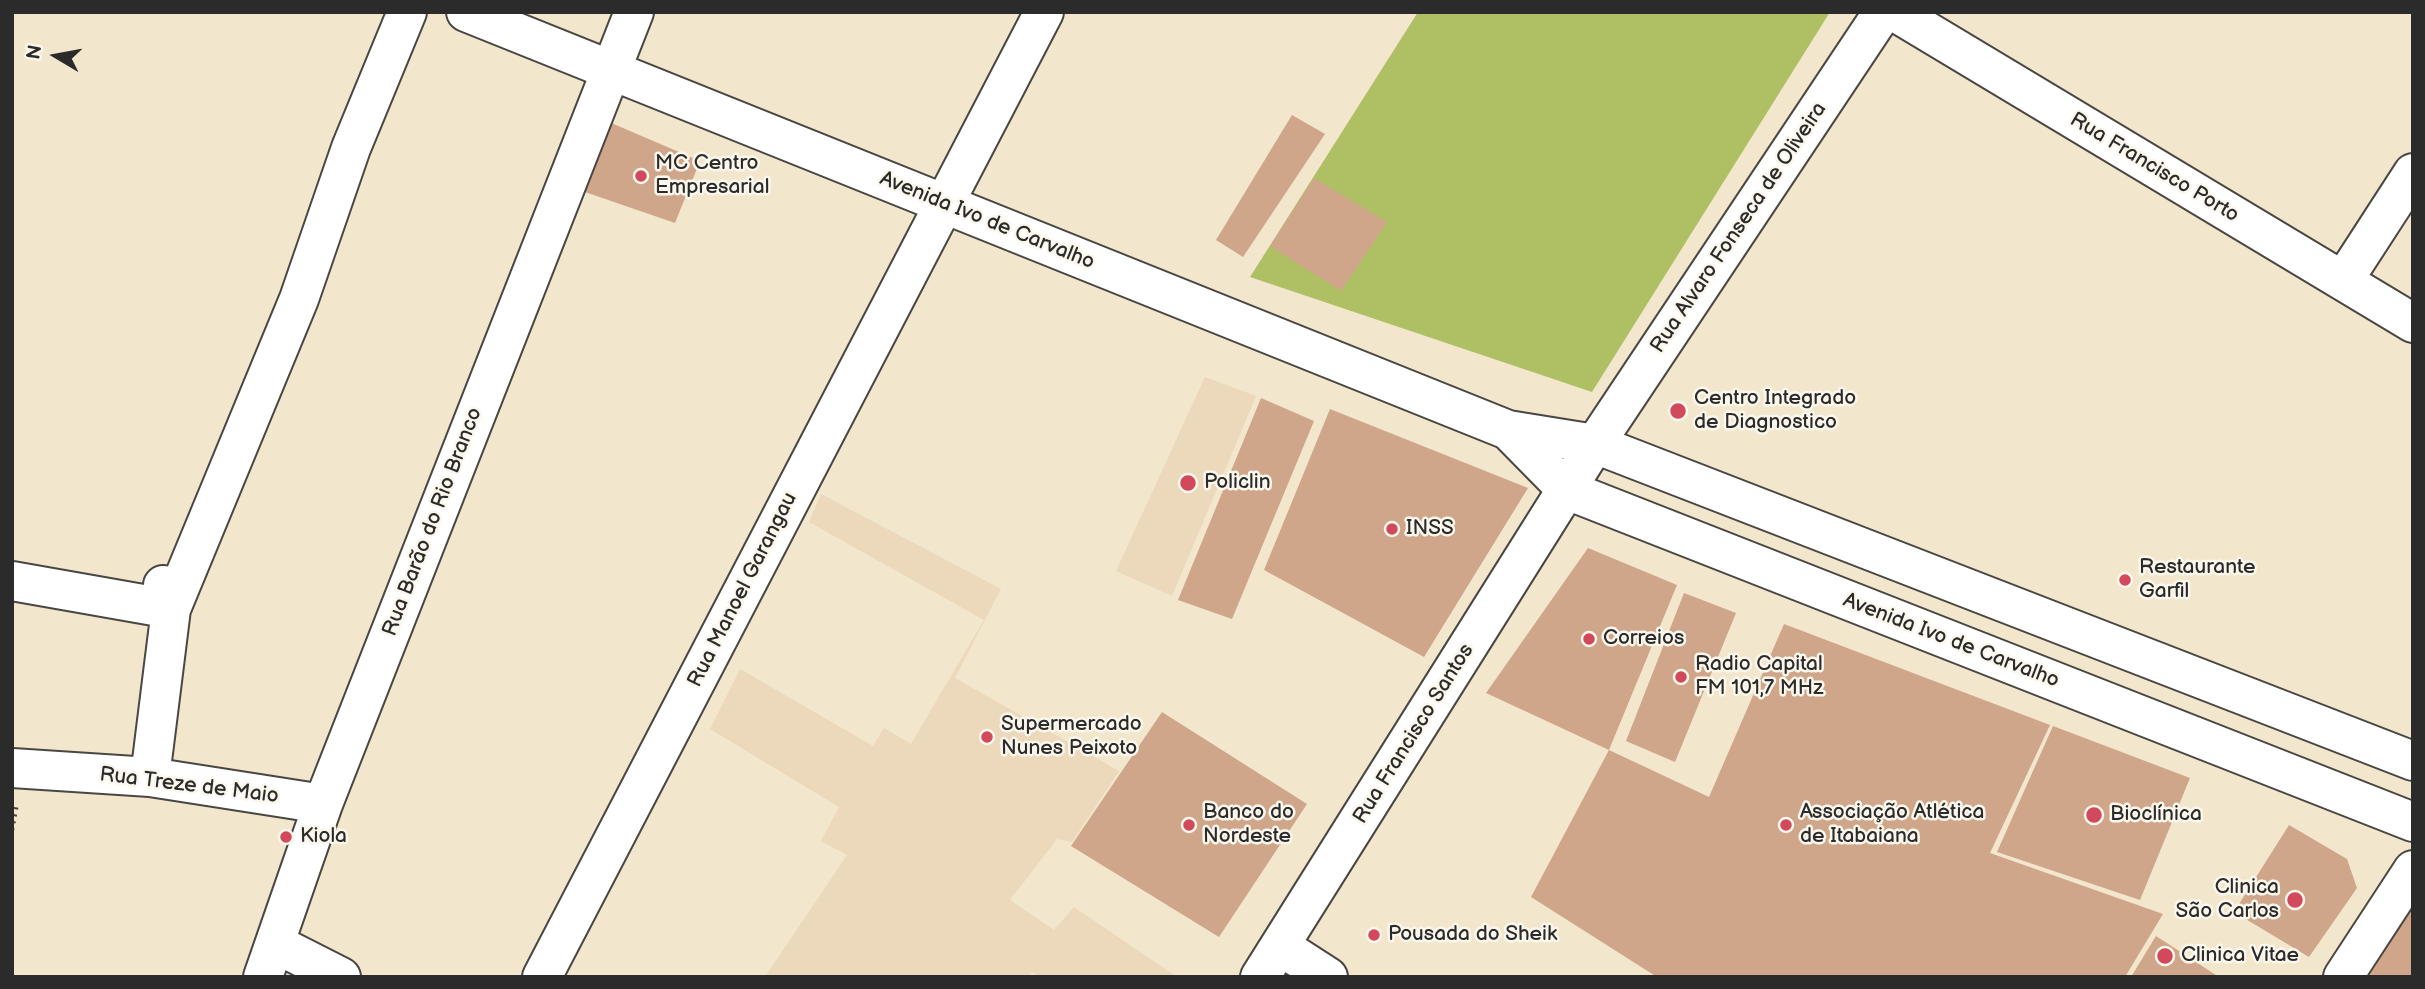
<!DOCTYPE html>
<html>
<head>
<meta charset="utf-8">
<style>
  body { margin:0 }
  #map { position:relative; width:2425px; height:989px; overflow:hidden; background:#f2e6cc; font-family:"Balsamiq Sans",sans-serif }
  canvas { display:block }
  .frame { position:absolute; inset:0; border:14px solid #2b2b2b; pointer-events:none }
  .north { position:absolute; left:21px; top:21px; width:70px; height:70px; -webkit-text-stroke:5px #fbf7ec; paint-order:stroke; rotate:280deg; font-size:19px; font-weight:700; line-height:28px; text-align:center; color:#2b2b2b }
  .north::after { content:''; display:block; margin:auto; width:24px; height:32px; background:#2b2b2b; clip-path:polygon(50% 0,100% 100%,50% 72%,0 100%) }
</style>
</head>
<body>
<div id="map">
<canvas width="2425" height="989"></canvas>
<div class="frame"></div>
<div class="north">N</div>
</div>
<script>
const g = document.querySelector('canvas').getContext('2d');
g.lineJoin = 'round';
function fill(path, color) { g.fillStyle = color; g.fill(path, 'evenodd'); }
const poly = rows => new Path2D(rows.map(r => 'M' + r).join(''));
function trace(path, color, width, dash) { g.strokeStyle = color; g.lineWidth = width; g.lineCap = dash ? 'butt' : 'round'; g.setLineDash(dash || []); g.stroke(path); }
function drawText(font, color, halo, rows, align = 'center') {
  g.font = font + ' "Balsamiq Sans",sans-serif'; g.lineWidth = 5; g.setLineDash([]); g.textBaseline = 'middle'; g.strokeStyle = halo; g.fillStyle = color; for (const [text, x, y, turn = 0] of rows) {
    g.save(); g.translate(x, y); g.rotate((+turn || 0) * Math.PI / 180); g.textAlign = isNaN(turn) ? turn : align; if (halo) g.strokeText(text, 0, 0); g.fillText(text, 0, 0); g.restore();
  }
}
const built = poly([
  [1205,377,1256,396,1172,596,1116,571],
  [821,494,1001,589,955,678,1119,771,1072,842,1057,839,1010,900,1054,930,1074,907,1177,977,1040,977,1032,972,1028,977,765,977,847,855,821,841,839,807,710,729,740,669,873,746,884,728,911,744,984,620,809,522]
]);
const green = poly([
  [1418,12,1830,12,1592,392,1250,277]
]);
const building = poly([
  [1292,115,1325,134,1243,257,1216,240],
  [609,122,700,161,675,223,582,191],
  [1314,178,1387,222,1341,291,1270,246],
  [1261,398,1314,421,1232,619,1178,600],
  [1330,409,1528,488,1424,657,1264,570],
  [1588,548,1677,585,1609,750,1486,693],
  [1684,593,1736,613,1675,762,1626,741],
  [1784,624,2050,725,1990,853,2163,914,2125,977,1657,977,1531,897,1609,750,1709,797],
  [1162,712,1307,804,1219,937,1071,846],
  [2053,726,2190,778,2140,900,1997,852],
  [2289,825,2347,859,2357,888,2309,957,2234,912],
  [2413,903,2413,977,2368,977],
  [2156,936,2219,977,2131,977]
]);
const path = poly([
  [12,830,17,803]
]);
const minor = poly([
  [466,12,1508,430,1595,444,2413,761],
  [1895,12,2413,323],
  [2343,281,2413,173],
  [1508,430,1567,490,2413,822],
  [12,581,171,609,299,299,351,148,407,12],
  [12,768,150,777,323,804],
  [150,777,171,609,163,585],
  [276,944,341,977],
  [1280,946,1328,977],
  [263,977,323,804,634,12],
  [542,977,1044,12],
  [1260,977,1595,444,1883,12],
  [2343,977,2413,870]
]);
const markers = [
  [641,176,7,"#d1495b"],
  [1678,411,9,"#d1495b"],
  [1188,483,9,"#d1495b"],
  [1392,529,7,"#d1495b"],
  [2125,580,7,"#d1495b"],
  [1589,639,7,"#d1495b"],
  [1681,677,7,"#d1495b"],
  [987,737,7,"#d1495b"],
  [2094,815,9,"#d1495b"],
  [1189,825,7,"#d1495b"],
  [1786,825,7,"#d1495b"],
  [286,837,7,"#d1495b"],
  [2295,900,9,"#d1495b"],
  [1374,935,7,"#d1495b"],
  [2165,956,9,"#d1495b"]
];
const poiNames = [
  ["MC Centro",655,164],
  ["Empresarial",655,188],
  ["Centro Integrado",1694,399],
  ["de Diagnostico",1694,423],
  ["Policlin",1204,483],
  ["INSS",1406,529],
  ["Restaurante",2139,568],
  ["Garfil",2139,592],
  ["Correios",1603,639],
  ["Radio Capital",1695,665],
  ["FM 101,7 MHz",1695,689],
  ["Supermercado",1001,725],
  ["Nunes Peixoto",1001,749],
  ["Banco do",1203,813],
  ["Nordeste",1203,837],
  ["Associação Atlética",1800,813],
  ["de Itabaiana",1800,837],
  ["Bioclínica",2110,815],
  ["Kiola",300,837],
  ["Clinica",2279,888,"right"],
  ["São Carlos",2279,912,"right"],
  ["Pousada do Sheik",1388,935],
  ["Clinica Vitae",2181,956]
];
const streetNames = [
  ["Rua Francisco Porto",2154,168,31],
  ["Avenida Ivo de Carvalho",987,221,22],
  ["Rua Alvaro Fonseca de Oliveira",1739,228,-56],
  ["Rua Barão do Rio Branco",433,522,-69],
  ["Rua Manoel Garangau",743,590,-63],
  ["Avenida Ivo de Carvalho",1951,641,21],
  ["Rua Francisco Santos",1414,734,-58],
  ["Rua Treze de Maio",189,786,7]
];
fill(built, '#ecd8ba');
fill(green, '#aec063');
fill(building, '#cfa68a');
trace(minor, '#494743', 42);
trace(path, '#494743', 4.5, [2, 5]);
trace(minor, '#fff', 38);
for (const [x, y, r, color] of markers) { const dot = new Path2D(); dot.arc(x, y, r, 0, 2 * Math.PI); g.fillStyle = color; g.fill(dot); trace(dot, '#fbf7ec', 2.5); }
drawText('21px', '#2b2b2b', '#fbf7ec', poiNames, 'left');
drawText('21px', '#2b2b2b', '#fbf7ec', streetNames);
</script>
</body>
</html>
